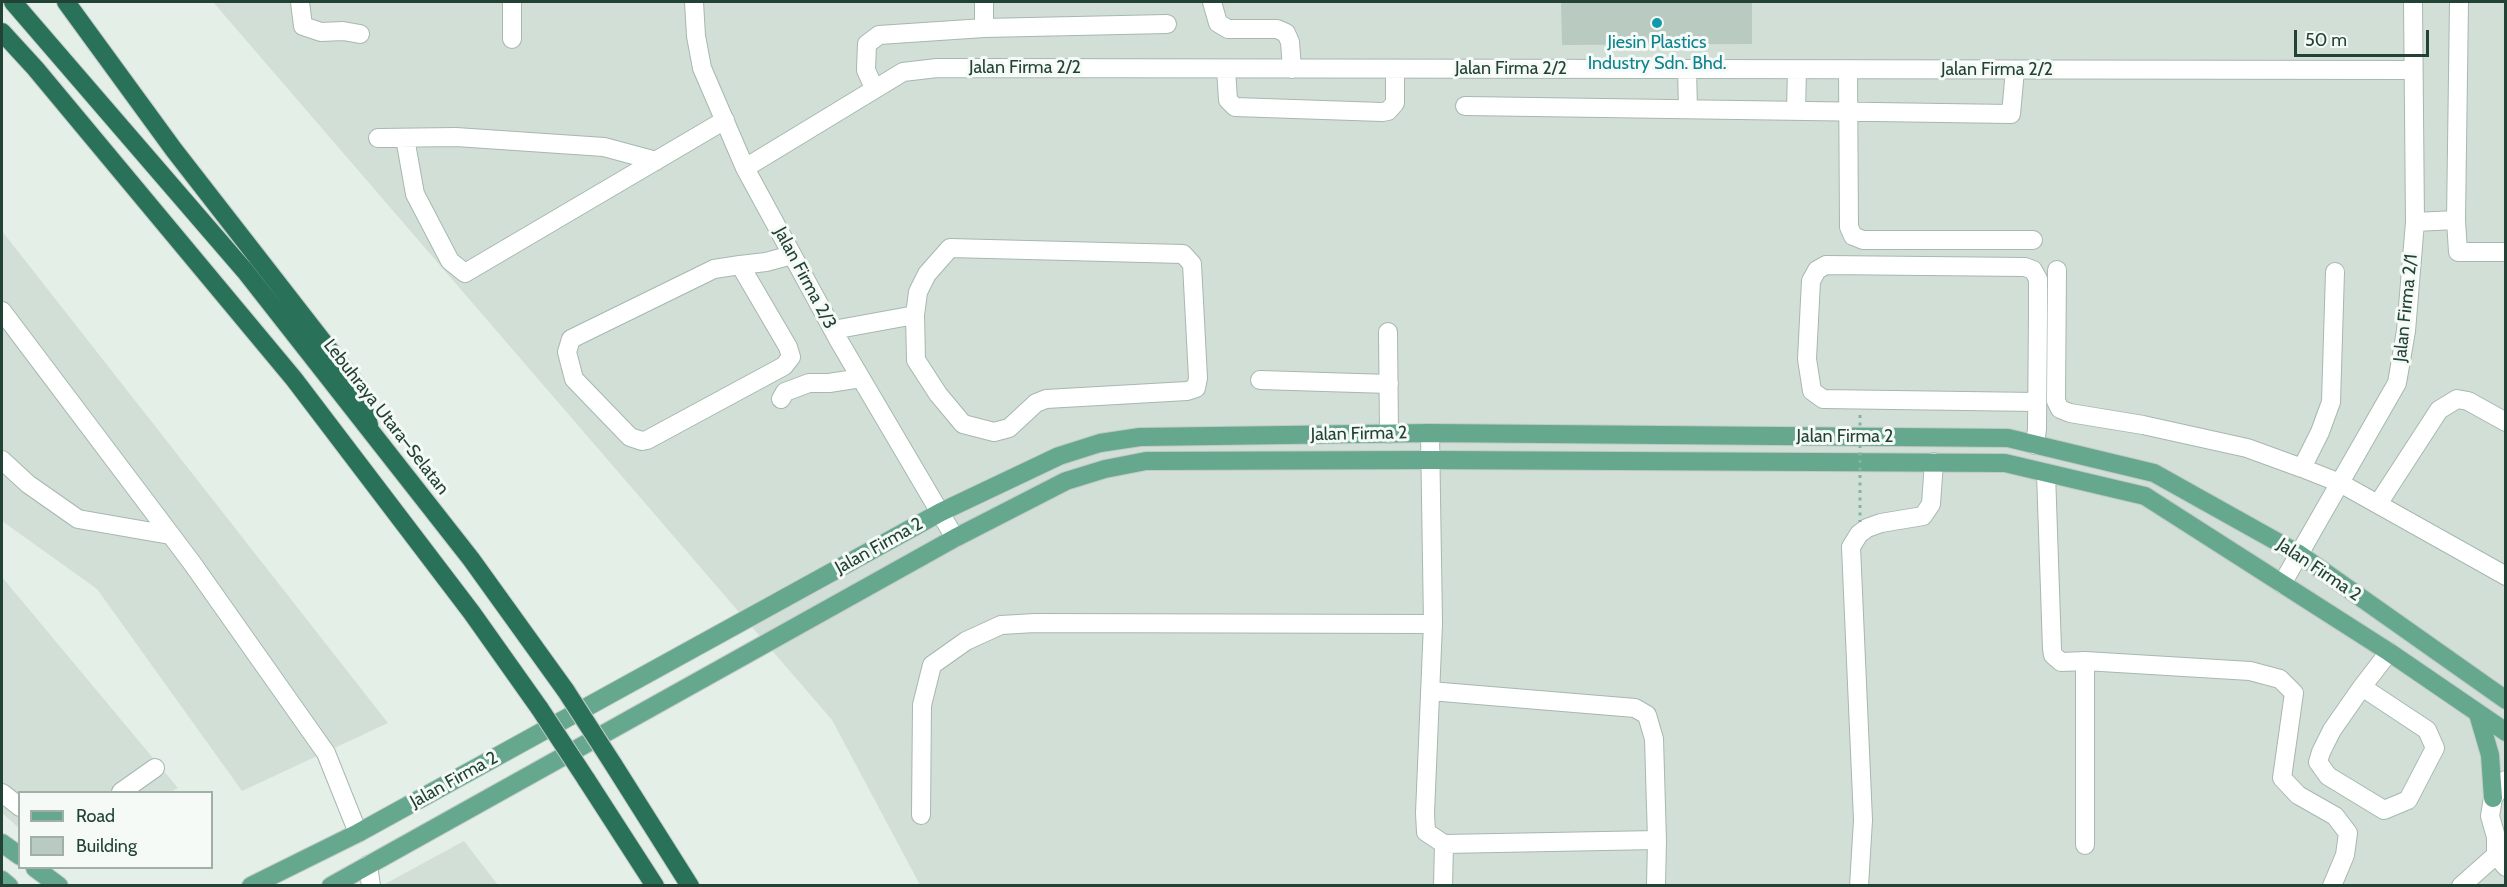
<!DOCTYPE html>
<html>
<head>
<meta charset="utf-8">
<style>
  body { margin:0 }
  #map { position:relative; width:2507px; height:887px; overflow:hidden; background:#e4efe8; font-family:Cabin,sans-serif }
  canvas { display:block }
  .frame { position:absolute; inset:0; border:3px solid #214235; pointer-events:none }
  .legend { position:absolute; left:18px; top:791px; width:195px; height:78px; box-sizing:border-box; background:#f5faf7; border:2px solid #a0b0a9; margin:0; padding:8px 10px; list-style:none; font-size:18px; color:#214235 }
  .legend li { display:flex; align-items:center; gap:12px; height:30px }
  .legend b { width:30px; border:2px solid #a0b0a9 }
  .scale { position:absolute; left:2294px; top:30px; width:135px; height:27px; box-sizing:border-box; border:3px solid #214235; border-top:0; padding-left:8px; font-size:18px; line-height:21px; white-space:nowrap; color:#214235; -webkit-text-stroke:4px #f5faf7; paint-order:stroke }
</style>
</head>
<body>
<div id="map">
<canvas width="2507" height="887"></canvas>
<div class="frame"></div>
<ul class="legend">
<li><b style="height:8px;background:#65a88e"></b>Road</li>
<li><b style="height:16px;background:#b9cac1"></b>Building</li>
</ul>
<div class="scale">50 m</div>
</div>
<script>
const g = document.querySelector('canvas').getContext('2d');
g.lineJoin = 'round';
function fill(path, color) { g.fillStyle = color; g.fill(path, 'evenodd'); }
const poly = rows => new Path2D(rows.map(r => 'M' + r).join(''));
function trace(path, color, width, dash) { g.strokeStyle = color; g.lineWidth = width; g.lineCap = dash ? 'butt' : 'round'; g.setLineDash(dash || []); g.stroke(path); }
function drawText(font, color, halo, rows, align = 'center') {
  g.font = font + ' Cabin,sans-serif'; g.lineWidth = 6; g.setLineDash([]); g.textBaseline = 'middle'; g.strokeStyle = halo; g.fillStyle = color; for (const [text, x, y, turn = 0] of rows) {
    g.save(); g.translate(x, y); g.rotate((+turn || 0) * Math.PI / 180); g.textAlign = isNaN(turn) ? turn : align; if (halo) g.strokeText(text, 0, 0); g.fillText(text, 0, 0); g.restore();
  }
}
const built = poly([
  [213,2,2505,2,2505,885,920,885,832,720],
  [2,231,388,723,242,791,97,589,2,521],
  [2,577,178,788,170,792,20,792,19,828,2,813],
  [464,841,498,885,383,885]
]);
const building = poly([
  [1561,2,1752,2,1752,44,1562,45]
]);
const minor = poly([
  [300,2,303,26,321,32,343,31,360,34],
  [694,2,696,36,702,68,745,168,839,341,955,538],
  [984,2,984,28],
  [1212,2,1218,23,1228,29,1277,29,1286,33,1290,42,1292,69],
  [512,39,512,2],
  [1226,69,1228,100,1235,107,1382,112,1388,111,1395,103,1395,69],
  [1687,69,1688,109],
  [1848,69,1849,227,1853,236,1863,240,2033,240],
  [874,88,866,70,867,44,879,35,984,28,1167,24],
  [1465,106,2011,114,2015,70],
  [1796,111,1797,70],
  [378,138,456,137,604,147,656,161],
  [405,138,415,194,450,261,465,273,725,120],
  [745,168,903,72,937,68,2413,70],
  [2456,220,2459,2],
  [2415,222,2456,220,2458,252,2506,252],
  [740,265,788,347,791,357,784,366,647,440,642,441,630,437,574,379,567,352,571,339,714,269,740,265,766,262,792,255],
  [2057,270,2056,401,2060,409,2070,413,2143,425,2247,448,2302,468,2340,483,2506,576],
  [2,311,192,563,326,753,358,833],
  [833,330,915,315,918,292,927,274,950,248,1183,254,1192,264,1198,378,1196,388,1187,391,1046,399,1036,403,1009,428,994,432,963,424,938,394,916,360,915,315],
  [1388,332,1389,434],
  [1260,380,1389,384],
  [781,399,785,392,809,383,829,383,861,378],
  [1430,433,1433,624,1425,813,1426,832,1444,844,1657,840],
  [2035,445,2037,429,2038,313,2038,279,2033,270,2025,267,1826,265,1817,270,1811,281,1807,359,1812,391,1823,399,2036,402],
  [2,460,28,484,78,519,170,535],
  [2302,468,2320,432,2331,402,2335,272],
  [2046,473,2052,649,2053,655,2061,662,2085,661,2085,845],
  [2378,504,2439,410,2457,399,2468,401,2506,422],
  [2282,584,2397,383,2406,331,2415,222,2413,2],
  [2085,661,2250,671,2280,679,2294,693,2282,778,2298,795,2335,816,2348,833,2345,855,2332,886],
  [2362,687,2427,730,2435,748,2408,800,2384,810,2328,776,2318,762,2321,752,2332,730,2362,687,2389,652],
  [1430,691,1635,708,1647,715,1654,739,1657,840,1656,886],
  [2506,780,2493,798,2490,816,2496,837,2496,855,2506,867],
  [121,792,155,768],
  [2,793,20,807],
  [921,815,922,705,932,665,966,641,1001,625,1035,623,1433,624],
  [368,865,371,886],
  [1443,886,1444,844],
  [1859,886,1863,820,1851,547,1859,534,1867,528,1881,523,1923,516,1931,504,1934,462],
  [2461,886,2496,855]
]);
const major = poly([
  [2478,714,2490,755,2493,798],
  [2,843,20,856],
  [35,868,59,886],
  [2,880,9,886],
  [251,886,358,833,941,512,1059,456,1100,443,1140,437,1430,433,2008,438,2154,473,2299,554,2506,700],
  [331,886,955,538,1066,481,1105,469,1146,461,1430,460,2005,463,2145,496,2389,652,2506,732]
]);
const highway = poly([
  [13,2,245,271,471,559,566,691],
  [66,2,174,150,359,388,369,425],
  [2,32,35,68,294,379,472,613,540,709],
  [613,764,690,886],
  [586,779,655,886]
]);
const pathBridge = poly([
  [1860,415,1860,522]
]);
const highwayBridge = poly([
  [566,691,613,764],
  [540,709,586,779]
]);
const markers = [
  [1657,23,6,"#0f9aa8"]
];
const cultureNames = [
  ["Jiesin Plastics",1657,43],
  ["Industry Sdn. Bhd.",1657,64]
];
const streetNames = [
  ["Jalan Firma 2/2",1025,68],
  ["Jalan Firma 2/2",1511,69],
  ["Jalan Firma 2/2",1997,70],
  ["Jalan Firma 2/3",805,278,62],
  ["Jalan Firma 2/1",2406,308,-84],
  ["Lebuhraya Utara–Selatan",386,417,52],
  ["Jalan Firma 2",1359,434,-1],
  ["Jalan Firma 2",1845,437],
  ["Jalan Firma 2",879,546,-29],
  ["Jalan Firma 2",2319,570,34],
  ["Jalan Firma 2",454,780,-29]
];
fill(built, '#d2dfd7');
fill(building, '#b9cac1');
trace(minor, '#a6b8af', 20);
trace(major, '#c1cac6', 20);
trace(highway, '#c1cac6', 20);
trace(minor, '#fff', 18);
trace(major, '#65a88e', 18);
trace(highway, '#2a7159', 18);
trace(highwayBridge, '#c1cac6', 20, []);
trace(pathBridge, '#82b59e', 3, [3, 4.5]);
trace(highwayBridge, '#2a7159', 18);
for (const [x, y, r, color] of markers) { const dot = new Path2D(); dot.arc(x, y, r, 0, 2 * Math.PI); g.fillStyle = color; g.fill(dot); trace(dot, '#f5faf7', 2); }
drawText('18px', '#0d838f', '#f5faf7', cultureNames);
drawText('18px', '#214235', '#f5faf7', streetNames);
</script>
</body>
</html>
